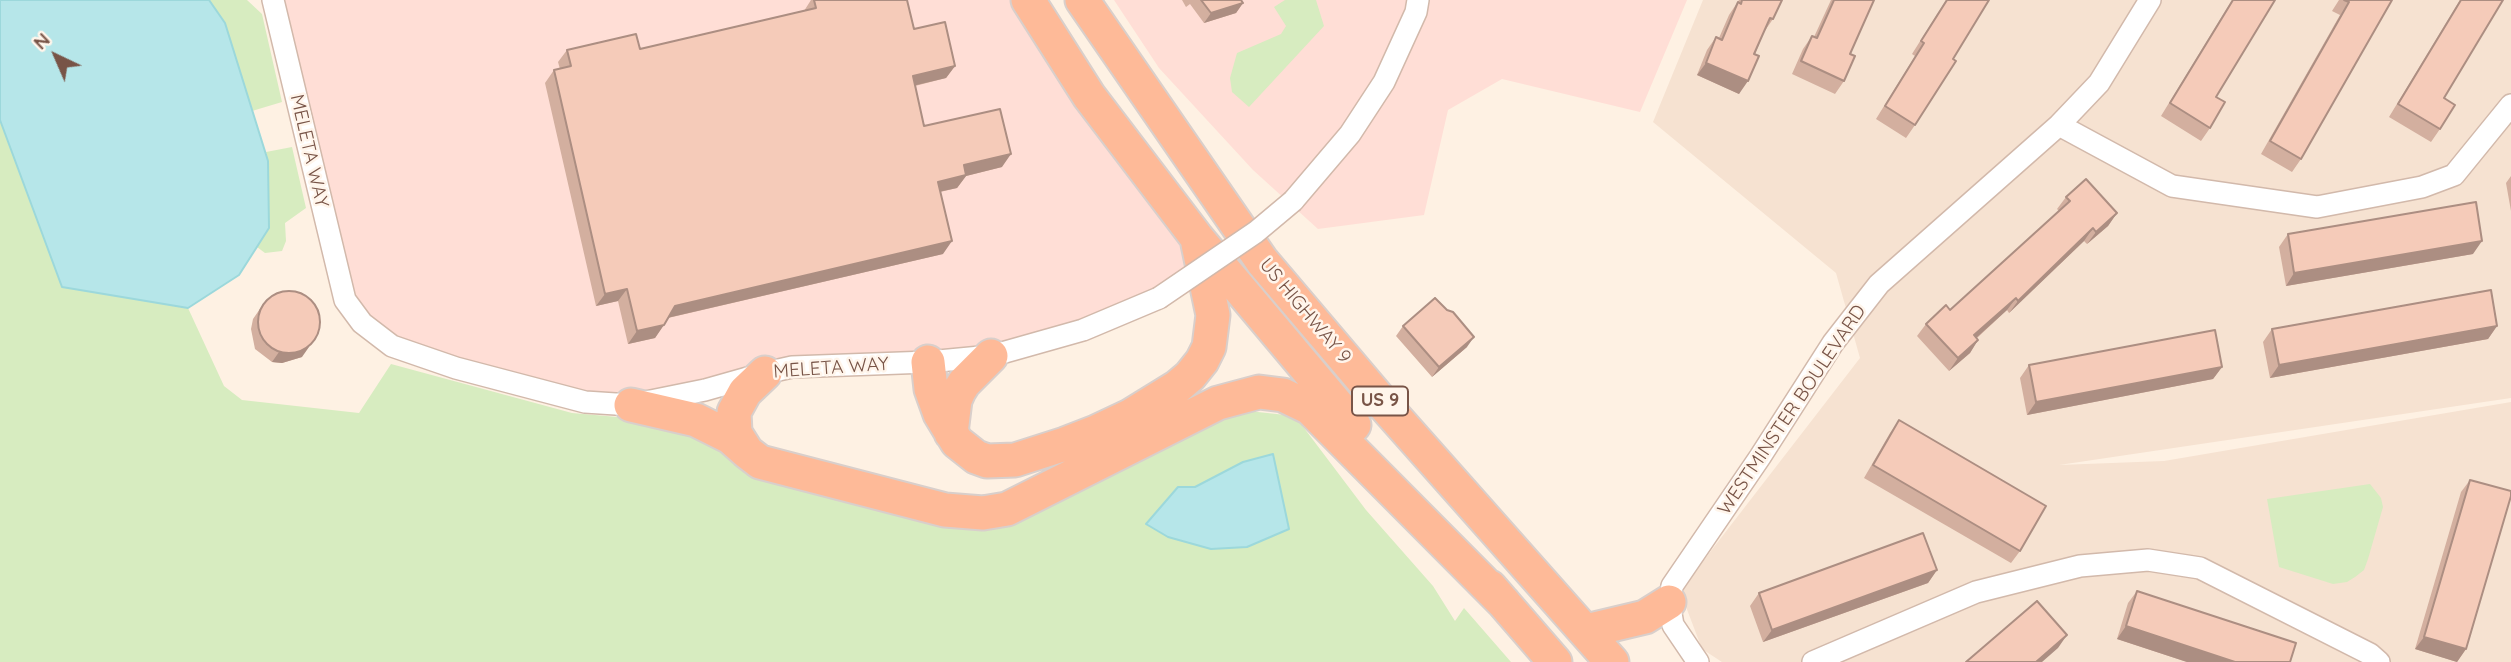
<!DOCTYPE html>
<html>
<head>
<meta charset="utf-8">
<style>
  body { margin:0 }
  #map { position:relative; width:2511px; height:662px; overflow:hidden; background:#fef1e3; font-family:Quicksand,sans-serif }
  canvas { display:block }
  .north { position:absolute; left:21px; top:21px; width:70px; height:70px; -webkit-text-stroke:5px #fff5eb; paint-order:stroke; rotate:316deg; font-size:19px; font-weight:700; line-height:28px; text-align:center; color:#785447 }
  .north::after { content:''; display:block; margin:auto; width:24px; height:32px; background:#785447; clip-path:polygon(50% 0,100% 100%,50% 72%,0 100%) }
</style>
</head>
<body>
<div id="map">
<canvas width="2511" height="662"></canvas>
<div class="north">N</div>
</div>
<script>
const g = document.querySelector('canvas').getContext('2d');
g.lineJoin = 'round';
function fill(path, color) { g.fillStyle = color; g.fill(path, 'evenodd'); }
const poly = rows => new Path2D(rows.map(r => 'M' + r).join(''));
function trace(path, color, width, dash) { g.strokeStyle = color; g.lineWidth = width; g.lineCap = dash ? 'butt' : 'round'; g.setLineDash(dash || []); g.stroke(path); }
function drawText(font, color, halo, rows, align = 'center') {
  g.font = font + ' Quicksand,sans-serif'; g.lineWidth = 5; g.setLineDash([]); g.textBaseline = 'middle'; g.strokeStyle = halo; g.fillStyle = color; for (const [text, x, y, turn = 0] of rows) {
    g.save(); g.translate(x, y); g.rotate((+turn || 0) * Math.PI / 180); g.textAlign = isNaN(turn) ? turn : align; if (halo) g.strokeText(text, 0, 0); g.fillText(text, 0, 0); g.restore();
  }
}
const residential = poly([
  [1703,0,2511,0,2511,398,2059,465,2164,461,2511,402,2511,662,1722,662,1702,649,1680,591,1860,358,1836,273,1653,122]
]);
const commercial = poly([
  [273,0,1029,0,1197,238,1184,283,991,356,792,367,631,405,515,385,362,323],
  [1114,0,1687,0,1640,112,1502,79,1448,110,1424,215,1318,229,1253,170,1159,68]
]);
const green = poly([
  [209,0,247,0,262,14,282,102,252,111,225,23],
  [1285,0,1316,0,1324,26,1249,107,1232,92,1230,78,1237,53,1281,34,1286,26,1274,7],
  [0,120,62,287,188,308,224,386,242,400,359,413,391,364,572,413,697,424,976,527,1230,409,1295,416,1366,510,1433,586,1455,621,1464,608,1511,662,0,662],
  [1243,462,1146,524,1178,487,1195,487],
  [292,147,306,208,285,223,286,241,282,251,265,253,257,247,269,227,268,161,266,152],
  [2370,484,2381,498,2383,507,2368,559,2364,570,2355,577,2347,582,2333,584,2279,567,2267,499]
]);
const water = poly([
  [0,0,209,0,225,23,268,161,269,228,239,275,188,308,62,287,0,120,0,0],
  [1273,454,1289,529,1247,547,1211,549,1168,537,1146,524,1178,487,1195,487,1243,462,1273,454]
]);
const minor = poly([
  [273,0,345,300,362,323,392,346,456,368,585,402,631,405,705,390,765,373,792,367,928,362,991,356,1083,330,1159,298],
  [2059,125,2172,186,2317,207,2422,187,2454,175,2511,105],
  [1293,201,1350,134,1384,82,1416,12,1418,0],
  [1698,662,1673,625,1669,602,1672,586,1760,457,1833,343,1879,284,2059,125,2099,83,2150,0],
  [1813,662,1976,592,2080,566,2148,560,2200,568,2370,654,2379,662]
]);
const trunk = poly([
  [1028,0,1089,96,1197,238,1354,425],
  [1082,0,1262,261,1385,406,1612,662],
  [928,362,931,389,940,414,957,442,976,457,987,461,1015,460,1065,444,1096,432,1130,416,1177,387,1190,376,1202,361,1209,347,1213,315,1198,244],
  [765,373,745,392,734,412,735,433,747,452,760,462,945,510,983,513,1007,509,1218,403,1259,392,1283,395,1310,408,1504,603],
  [631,405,696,420,730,437,747,452],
  [951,433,955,400,959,391,964,383,991,356],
  [1490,587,1555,662],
  [1586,631,1645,617,1669,602]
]);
const minorBridge = poly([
  [1159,298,1256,232,1293,201]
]);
const wall = poly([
  [811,0,907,0,914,29,955,66,946,78,915,86,924,126,1002,167,966,176,957,188,940,192,943,254,668,318,655,338,628,344,618,301,596,306,545,83,554,70,560,69,558,62,567,50,640,49,804,11],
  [1182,0,1241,0,1243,3,1236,13,1204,23,1190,4,1186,7],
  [1739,0,1782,0,1773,19,1764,32,1739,94,1697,75,1707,50,1716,37,1719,38,1729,15],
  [1831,0,1874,0,1850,54,1844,81,1835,94,1792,74,1803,49,1812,36,1814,37],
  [1946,0,1989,0,1953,59,1915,125,1906,138,1876,119,1915,56,1912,54],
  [2232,0,2275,0,2216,97,2210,128,2201,141,2161,116],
  [2339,0,2392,0,2301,159,2292,172,2261,154,2340,15,2332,11],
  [2460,0,2503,0,2444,98,2440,129,2431,142,2389,117],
  [2511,176,2511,211,2506,183],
  [2066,197,2117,213,2108,226,2087,244,2084,241,2009,313,2007,310,1977,338,1978,340,1970,353,1949,371,1917,336,1926,324,1950,310,2059,211,2057,209],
  [2288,234,2473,254,2286,286,2279,247],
  [266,300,302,357,282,363,272,362,255,349,251,329,253,319],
  [1403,326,1467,347,1432,377,1396,336],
  [2497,326,2488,339,2270,378,2263,342,2272,329],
  [2029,365,2222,367,2213,379,2027,415,2020,378],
  [1899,420,2020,551,2011,563,1864,478,1890,433],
  [2470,480,2466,649,2457,662,2415,649,2461,492],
  [1937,570,1928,583,1763,642,1750,606,1759,593],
  [2137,591,2290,662,2187,662,2117,639,2128,603]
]);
const shadedWall = poly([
  [1243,3,1236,13,1204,23,1211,13],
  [1706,63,1748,81,1739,94,1697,75],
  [955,66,946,78,904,88,913,76],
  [1011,154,1002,167,966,176,957,188,929,194,938,182,964,165],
  [2117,213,2108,226,2087,244,2096,232],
  [2093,228,2084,241,2009,313,2018,301],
  [952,241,943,254,667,318,675,306],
  [2482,241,2473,254,2286,286,2294,273],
  [627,289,618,301,596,306,605,294],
  [2016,298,2007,310,1965,348,1974,335],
  [664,325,655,338,628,344,637,331],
  [2497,326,2488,339,2270,378,2279,365],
  [1474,337,1467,347,1432,377,1439,367],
  [1978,340,1970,353,1949,371,1958,358],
  [309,347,302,357,282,363,272,362,279,352],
  [2222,367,2213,379,2027,415,2036,402],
  [1937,570,1928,583,1763,642,1772,630],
  [2126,626,2235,662,2187,662,2117,639],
  [2067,635,2058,648,2042,662,2036,662],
  [2424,637,2466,649,2457,662,2415,649]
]);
const building = poly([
  [814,0,907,0,914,29,945,22,955,66,913,76,924,126,1000,109,1011,154,964,165,966,175,938,182,952,241,675,306,664,325,637,331,627,289,605,294,554,70,571,66,567,50,636,34,640,49,816,8,814,0],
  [1201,0,1241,0,1243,3,1211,13,1201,0],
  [1742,0,1782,0,1773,19,1770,18,1754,54,1759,56,1748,81,1706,63,1716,37,1722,40,1738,2,1741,4,1742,0],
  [1834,0,1874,0,1850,54,1855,56,1844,81,1801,61,1812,36,1817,38,1834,0],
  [1947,0,1989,0,1953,59,1956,61,1915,125,1885,106,1924,43,1921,41,1947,0],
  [2233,0,2275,0,2216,97,2225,102,2210,128,2170,103,2233,0],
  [2344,0,2392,0,2301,159,2270,141,2349,2,2344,0],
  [2461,0,2503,0,2444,98,2455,105,2440,129,2398,104,2461,0],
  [2086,179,2117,213,2096,232,2093,228,2018,301,2016,298,1974,335,1978,340,1958,358,1926,324,1946,305,1950,310,2070,201,2066,197,2086,179],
  [2476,202,2482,241,2294,273,2288,234,2476,202],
  [2491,290,2497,326,2279,365,2272,329,2491,290],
  '258 322a31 31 0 1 1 62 0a31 31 0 1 1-62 0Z',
  [1435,298,1447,310,1453,312,1474,337,1439,367,1403,326,1435,298],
  [2215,330,2222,367,2036,402,2029,365,2215,330],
  [1899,420,2046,506,2020,551,1873,465,1899,420],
  [2470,480,2511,491,2511,496,2466,649,2424,637,2470,480],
  [1923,533,1937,570,1772,630,1759,593,1923,533],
  [2137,591,2296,643,2290,662,2235,662,2126,626,2137,591],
  [2037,601,2067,635,2036,662,1966,662,2037,601]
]);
const shields = [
  [1380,401,56]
];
const shieldNames = [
  ["US 9",1380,401]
];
const streetNames = [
  ["MELETA WAY",309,151,77],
  ["US HIGHWAY 9",1305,311,50],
  ["MELETA WAY",831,368,-4],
  ["WESTMINSTER BOULEVARD",1792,410,-56]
];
fill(residential, '#f6e2d1');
fill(commercial, '#ffded6');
fill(green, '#d7ecc0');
fill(water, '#b6e6e9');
trace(water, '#9cd8db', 2);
trace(minor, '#d2b9ab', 24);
trace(trunk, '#d9cfcb', 37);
trace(minor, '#fff', 21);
trace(trunk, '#feba98', 33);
trace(minorBridge, '#d2b9ab', 24, []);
trace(minorBridge, '#fff', 21);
fill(wall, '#d3af9f');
fill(shadedWall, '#ac8e82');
fill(building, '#f5cbb9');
trace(building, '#ac8e82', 2);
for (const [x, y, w] of shields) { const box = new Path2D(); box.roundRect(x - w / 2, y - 14.5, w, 29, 5); g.fillStyle = '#fff5eb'; g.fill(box); trace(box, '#785447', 2); }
drawText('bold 18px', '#785447', null, shieldNames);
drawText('19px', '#785447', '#fff5eb', streetNames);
</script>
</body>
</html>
